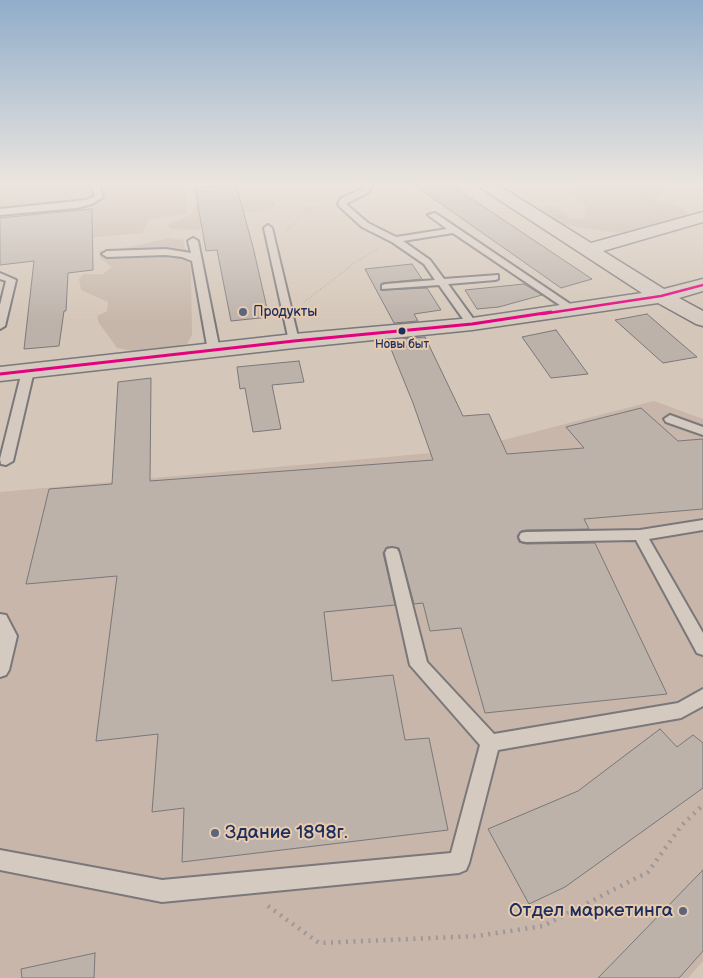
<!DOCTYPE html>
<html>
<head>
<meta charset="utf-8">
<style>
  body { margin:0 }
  canvas { display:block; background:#d4c6b8 }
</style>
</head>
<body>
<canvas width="703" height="978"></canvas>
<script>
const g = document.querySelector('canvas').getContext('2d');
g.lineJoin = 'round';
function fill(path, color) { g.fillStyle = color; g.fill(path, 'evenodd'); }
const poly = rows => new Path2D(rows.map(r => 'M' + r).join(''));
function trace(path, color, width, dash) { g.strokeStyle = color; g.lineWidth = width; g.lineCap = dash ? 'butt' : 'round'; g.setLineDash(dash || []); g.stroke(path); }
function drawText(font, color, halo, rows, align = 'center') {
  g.font = font + ' "Balsamiq Sans",sans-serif'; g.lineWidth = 4; g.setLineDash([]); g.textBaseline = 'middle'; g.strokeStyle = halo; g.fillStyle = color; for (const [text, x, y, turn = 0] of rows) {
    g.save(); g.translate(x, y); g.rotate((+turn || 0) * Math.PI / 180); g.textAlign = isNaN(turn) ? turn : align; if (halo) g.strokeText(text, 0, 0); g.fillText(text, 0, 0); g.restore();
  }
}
const built = poly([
  [0,185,185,185,187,213,148,220,143,233,0,246],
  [654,401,703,419,703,961,688,978,0,978,0,492,465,450]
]);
const green = poly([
  [575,185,672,185,658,195,657,200,676,205,688,213,681,220,642,230,618,233,563,225,539,214,538,210,549,206,562,211,571,219,585,219,587,207,571,193],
  [251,200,271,200,276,204,271,208,254,212,236,211,209,226,197,230,172,229,168,226,171,223,192,214,194,206,198,204],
  [169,238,183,240,186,250,191,271,192,335,187,344,142,353,117,348,99,323,97,316,107,311,108,302,81,290,79,279,83,274,103,274,112,267,100,258,99,251,129,247]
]);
const building = poly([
  [219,185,236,185,253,247,269,317,231,321,217,250,206,251,195,188,219,185],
  [414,185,451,185,592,279,561,288,414,185],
  [92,209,93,270,68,273,66,311,64,311,59,346,24,349,34,261,0,265,0,218,92,209],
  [412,264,422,279,382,283,381,290,427,288,441,310,414,314,418,321,394,323,365,269,412,264],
  [524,284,542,295,499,307,477,309,465,290,524,284],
  [647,314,669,333,697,357,663,363,615,320,647,314],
  [556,330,588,374,551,378,522,337,556,330],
  [425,337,463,416,489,414,507,454,584,448,566,427,641,408,678,441,703,439,703,509,584,519,589,529,526,530,521,531,517,536,519,542,526,544,595,543,667,694,485,713,461,628,430,631,423,603,414,604,399,548,387,547,383,553,395,605,324,612,332,681,393,675,405,740,429,738,448,830,182,862,184,808,152,812,158,734,96,741,117,576,26,584,49,489,112,484,118,382,151,378,150,481,433,460,413,403,391,349,407,347,403,339,425,337],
  [299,361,304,382,272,385,281,429,253,432,245,388,240,389,237,367,299,361],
  [660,729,677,747,693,735,703,743,703,788,565,887,529,904,488,829,578,791,660,729],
  [703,870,703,951,679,978,598,978,703,870],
  [95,953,94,978,22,978,21,969,95,953]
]);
const pathFar1 = poly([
  [642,185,641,191,661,210],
  [385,192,419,185],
  [287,231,306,210,327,203],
  [304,302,357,261,378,249]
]);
const path = poly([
  [268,906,319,943,477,936,543,926,648,872,682,825,703,805]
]);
const lane = poly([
  [91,185,99,185,103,197,92,204,77,208,0,215,0,209,86,200,95,196,91,185],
  [364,185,372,185,369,192,346,204,368,223,396,237,447,229,428,215,435,213,579,310,574,313,570,312,453,233,403,241,430,260,444,279,498,275,498,279,495,280,448,284,477,324,476,326,468,326,439,285,382,289,382,285,386,284,435,280,424,264,392,242,362,227,339,206,338,204,341,198,363,189,364,185],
  [268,225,272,228,299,341,294,344,289,341,264,228,268,225],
  [193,238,198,241,220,351,214,354,208,351,192,261,182,257,166,255,107,257,102,254,107,251,166,249,191,253,188,241,193,238],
  [0,273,16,280,5,326,0,329,0,305,6,281,0,279,0,273],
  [28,368,34,371,13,461,6,465,1,464,0,459,22,371,28,368],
  [670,415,703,427,703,435,666,422,664,419,670,415],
  [703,520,703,530,649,539,703,633,703,655,697,653,636,540,526,542,521,541,519,537,521,533,526,532,640,530,703,520],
  [392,548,397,549,399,553,427,662,494,734,678,703,703,689,703,706,681,718,498,750,469,863,466,870,459,873,162,902,0,870,0,850,162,880,451,853,480,745,410,665,385,553,387,549,392,548],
  [0,614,6,615,17,636,9,670,6,675,0,677,0,614]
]);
const street = poly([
  [479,185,498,185,591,243,703,212,703,222,603,251,664,289,703,279,703,291,679,298,703,311,703,326,696,324,658,303,472,330,294,348,0,381,0,367,294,334,472,318,642,293,481,188,479,185]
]);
const bus1Far1 = poly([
  [542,314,661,296,703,285]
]);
const bus1 = poly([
  [0,374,294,341,472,324,551,312]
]);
const markers = [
  [243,312,5,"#5c647e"],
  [402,331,4.5,"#1b2f5e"],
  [215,833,5,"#5c647e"],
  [683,911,5,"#5c647e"]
];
const farBusnames = [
  ["Новы быт",402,345]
];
const farPoinames = [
  ["Продукты",253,312]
];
const nearPoinames = [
  ["Здание 1898г.",225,833],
  ["Отдел маркетинга",673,911,"right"]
];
fill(built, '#c7b6a9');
fill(green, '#c6b6a9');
fill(building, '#bcb2aa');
trace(building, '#7a787a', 1);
trace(lane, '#7a787a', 4);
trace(street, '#7a787a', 3);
trace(pathFar1, '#9d9897', 2, [0.5, 2.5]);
trace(path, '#9d9897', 4.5, [2, 5.5]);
fill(lane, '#d5cac0');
fill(street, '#d5cac0');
trace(bus1Far1, '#e5007d', 2.5);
trace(bus1, '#e5007d', 3);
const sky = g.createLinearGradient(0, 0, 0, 322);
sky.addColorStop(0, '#90adca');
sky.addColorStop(0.57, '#ece5df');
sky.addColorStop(1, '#ece5df00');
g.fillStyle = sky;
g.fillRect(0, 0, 703, 322);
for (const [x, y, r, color] of markers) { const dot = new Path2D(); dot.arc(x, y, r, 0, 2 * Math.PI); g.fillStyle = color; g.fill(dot); trace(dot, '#e8cbaf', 2); }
drawText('12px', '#1b2f5e', '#e8cbaf', farBusnames);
drawText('14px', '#1b2f5e', '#e8cbaf', farPoinames, 'left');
drawText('19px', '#1b2f5e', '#e8cbaf', nearPoinames, 'left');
</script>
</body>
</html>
